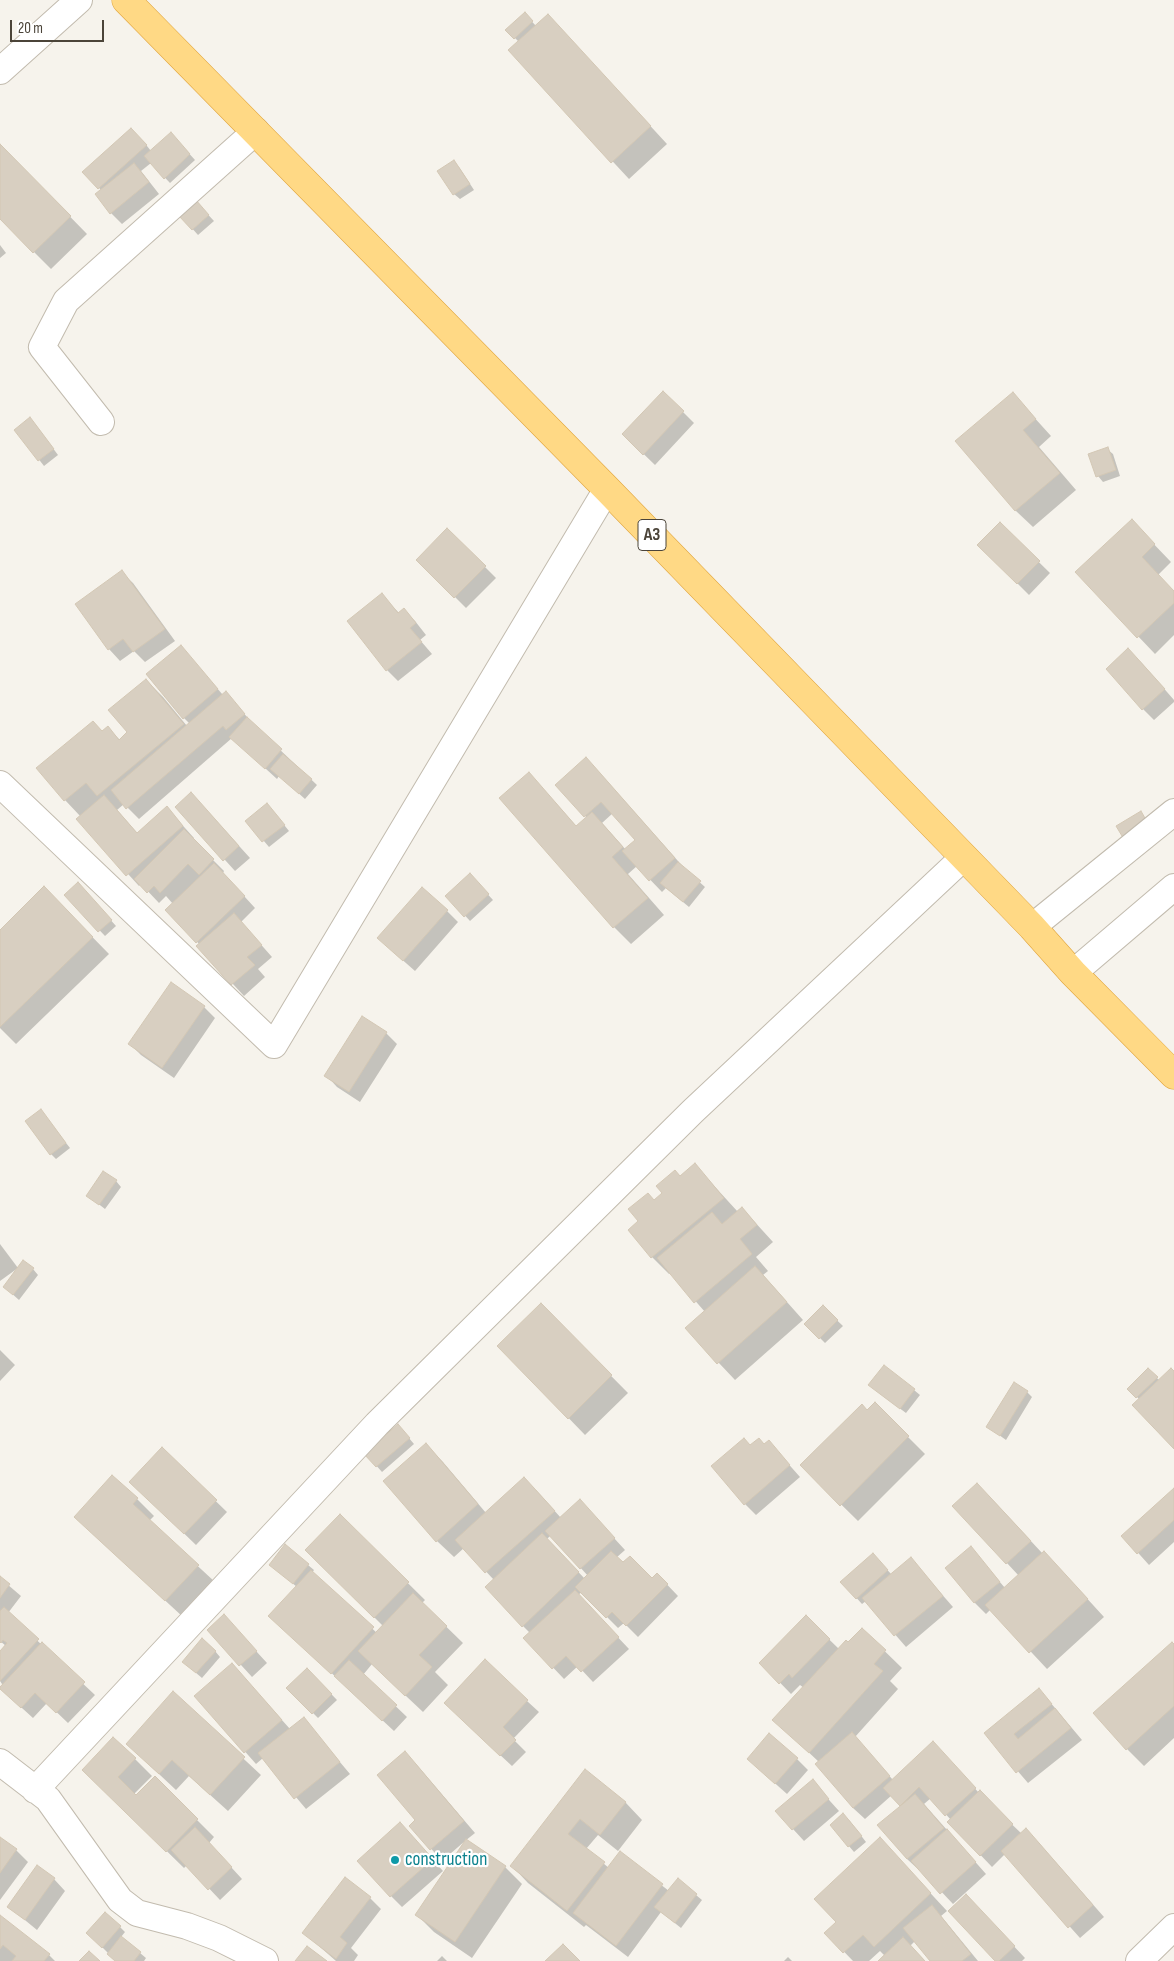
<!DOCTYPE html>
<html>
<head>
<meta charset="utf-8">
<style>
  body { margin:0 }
  #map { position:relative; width:1174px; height:1961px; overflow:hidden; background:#f6f3ec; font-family:"Sofia Sans Condensed",sans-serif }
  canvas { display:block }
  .scale { position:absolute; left:10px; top:20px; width:94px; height:22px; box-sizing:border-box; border:2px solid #4b4439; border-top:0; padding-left:6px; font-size:15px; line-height:18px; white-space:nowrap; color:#4b4439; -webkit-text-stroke:4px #fff; paint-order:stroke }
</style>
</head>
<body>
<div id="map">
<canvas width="1174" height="1961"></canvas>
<div class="scale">20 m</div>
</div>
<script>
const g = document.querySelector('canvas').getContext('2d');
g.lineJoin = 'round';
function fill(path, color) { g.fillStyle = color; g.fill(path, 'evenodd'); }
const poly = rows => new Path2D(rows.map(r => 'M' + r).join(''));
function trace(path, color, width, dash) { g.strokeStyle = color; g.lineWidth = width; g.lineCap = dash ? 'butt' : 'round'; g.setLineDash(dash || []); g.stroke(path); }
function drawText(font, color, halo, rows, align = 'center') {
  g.font = font + ' "Sofia Sans Condensed",sans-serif'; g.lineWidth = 4.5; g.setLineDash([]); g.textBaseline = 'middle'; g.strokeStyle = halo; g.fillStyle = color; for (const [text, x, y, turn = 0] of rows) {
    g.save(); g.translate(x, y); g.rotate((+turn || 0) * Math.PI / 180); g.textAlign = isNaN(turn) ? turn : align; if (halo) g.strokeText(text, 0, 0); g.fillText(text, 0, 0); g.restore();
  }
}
const shadow = poly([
  [525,14,536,26,548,15,667,144,629,179,510,51,519,42,507,30],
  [176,139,195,160,170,183,151,163,141,171,159,194,122,224,111,213,101,190,84,172,143,141,151,151],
  [0,145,87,234,51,269,0,218],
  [459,167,474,190,460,199,454,194],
  [201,207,214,221,198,235,181,216],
  [0,245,6,253,0,258],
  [663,392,694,423,655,465,623,434],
  [1013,394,1051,436,1039,447,1076,490,1033,527,1016,511,957,441],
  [35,424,58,455,44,466,16,430],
  [1107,449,1113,454,1120,476,1103,482,1098,476],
  [1000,524,1050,573,1029,595,979,545],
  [447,529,496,578,466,608,418,560],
  [1148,538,1171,562,1158,575,1174,592,1174,635,1155,654,1077,572],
  [121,572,133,583,175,641,145,662,134,651,120,661,109,649,76,604],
  [382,595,399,613,404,610,415,621,426,635,420,640,432,654,398,681,387,670],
  [181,647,223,695,226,693,255,726,317,785,305,799,279,776,277,779,232,738,139,819,124,804,117,810,138,834,167,808,194,838,192,839,224,871,223,873,255,908,241,922,272,957,258,969,265,977,244,996,198,946,200,945,167,910,173,904,166,896,159,903,141,884,139,886,78,819,81,817,65,800,103,732,108,728,120,740,129,733,146,680,163,697,187,726,190,724,184,718],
  [1140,661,1174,700,1174,702,1154,720,1143,709],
  [597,770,686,870,705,887,689,907,666,888,662,892,637,866,628,874,664,915,631,944,614,927,529,773,577,827,587,818,557,785],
  [613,813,637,840,626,850,602,823],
  [202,805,250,858,235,871,177,807],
  [272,810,289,831,269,847,247,821],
  [470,875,493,900,470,921,447,896],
  [83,889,116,926,105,936,66,895],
  [61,905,109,954,16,1044,0,1028,0,931],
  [447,911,458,922,415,971,390,949],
  [204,1007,215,1018,174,1078,141,1055,130,1044],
  [386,1033,397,1044,360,1102,337,1087,326,1075],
  [41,1111,70,1148,56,1159,51,1154],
  [695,1165,738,1212,742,1208,773,1242,756,1257,768,1271,763,1275,803,1320,735,1380,686,1328,705,1312,671,1273,669,1274,652,1257,630,1230,640,1221,654,1201],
  [116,1181,121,1187,105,1209,88,1196],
  [0,1244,18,1268,0,1281],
  [33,1269,38,1275,19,1300,10,1292],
  [541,1305,628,1393,585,1435,499,1346],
  [823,1307,843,1326,825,1343,806,1324],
  [0,1350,15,1365,0,1381],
  [1148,1369,1160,1381,1174,1373,1174,1447,1140,1400,1129,1389],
  [875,1390,914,1390,920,1395,906,1413],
  [1027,1392,1032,1397,1006,1440,988,1427],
  [875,1404,925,1454,858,1521,801,1465],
  [403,1431,414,1444,382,1472,366,1454],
  [769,1442,800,1477,756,1515,745,1504,751,1446,764,1445],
  [426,1445,443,1462,486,1513,536,1490,561,1518,580,1501,625,1550,616,1558,623,1564,652,1579,657,1574,678,1596,638,1637,624,1623,618,1628,582,1592,578,1595,629,1649,593,1682,578,1666,564,1679,525,1638,530,1633,523,1626,494,1580,464,1548,454,1557,437,1541],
  [551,1535,588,1576,585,1579,547,1539],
  [162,1449,227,1512,196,1545,142,1493],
  [1174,1490,1174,1542,1149,1565,1123,1536],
  [989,1496,1043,1554,1061,1570,1104,1617,1047,1669,991,1609,986,1614,975,1603,947,1568,971,1548,1005,1588,1019,1576,954,1506],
  [137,1499,154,1516,149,1521,215,1582,183,1617,93,1534],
  [340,1516,425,1600,422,1603,463,1643,435,1672,448,1685,423,1712,372,1664,363,1675,407,1717,394,1731,270,1616,297,1587,270,1565,285,1546,308,1565,314,1570,312,1573,377,1633,383,1626,307,1550],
  [911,1559,953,1607,906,1647,866,1601,862,1604,842,1582,878,1560,892,1575],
  [0,1578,21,1596,8,1613,95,1695,68,1723,47,1703,33,1718,12,1699,0,1681,0,1652,6,1646,0,1641],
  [224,1616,267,1663,252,1677,209,1630],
  [806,1617,839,1649,848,1644,862,1629,902,1668,890,1681,898,1689,855,1737,893,1780,944,1754,979,1793,1022,1834,1037,1841,1104,1917,1080,1938,1005,1854,992,1867,949,1822,951,1820,931,1798,924,1804,986,1874,953,1904,920,1869,919,1870,907,1859,879,1825,902,1806,892,1795,865,1819,853,1808,819,1762,774,1720,804,1688,800,1685,791,1694,761,1663],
  [1174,1646,1174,1738,1144,1766,1127,1749],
  [215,1651,220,1657,202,1678,189,1667],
  [232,1664,290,1729,303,1718,350,1774,306,1809,263,1758,256,1764,196,1696],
  [307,1669,337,1700,318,1718,288,1688],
  [1039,1689,1082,1740,1028,1783,985,1733],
  [173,1693,261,1775,228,1811,189,1776,176,1790,144,1760],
  [527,1701,539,1712,513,1739,526,1752,512,1766,456,1714],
  [135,1759,152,1776,134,1794,136,1797,155,1778,214,1837,209,1843,242,1879,220,1900,187,1865,184,1868,84,1770],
  [797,1759,808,1770,787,1794,760,1770],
  [416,1764,475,1833,465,1841,505,1867,522,1884,472,1958,434,1932,417,1915,465,1841,442,1861,411,1826,417,1820],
  [585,1771,626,1803,642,1820,618,1851,598,1835,586,1849,609,1868,620,1853,669,1891,678,1880,702,1900,681,1928,661,1912,628,1957,586,1925,584,1927,528,1883,512,1866],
  [812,1781,839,1811,804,1841,793,1829],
  [849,1820,866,1842,854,1852,831,1825],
  [411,1835,443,1871,402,1907,391,1896],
  [0,1838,16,1850,28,1862,0,1900],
  [896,1856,947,1911,941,1916,978,1961,931,1961,915,1941,910,1946,925,1961,879,1961,885,1956,880,1951,869,1961,853,1961,826,1933],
  [54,1879,65,1891,37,1930,9,1907],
  [370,1898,381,1909,351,1948,358,1955,354,1961,336,1961,304,1933],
  [977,1907,1025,1958,1022,1961,996,1961],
  [0,1917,49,1955,55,1961,0,1961],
  [120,1927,125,1932,121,1937,146,1958,144,1961,116,1961,93,1938],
  [442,1956,447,1961,437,1961],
  [788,1957,792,1961,784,1961]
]);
const building = poly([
  [525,12,533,21,514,39,505,30,525,12],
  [548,14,651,126,611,163,508,50,548,14],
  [131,128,147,145,98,189,82,172,131,128],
  [171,132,190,154,164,179,144,156,171,132],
  [0,144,71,216,33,253,0,219,0,144],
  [454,160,470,184,453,195,437,171,454,160],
  [134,163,149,182,110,214,95,194,134,163],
  [196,200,209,215,192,230,179,216,196,200],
  [663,391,684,411,643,455,622,434,663,391],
  [1013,392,1036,419,1023,430,1060,473,1015,511,955,441,1013,392],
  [30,417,54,449,38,461,14,430,30,417],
  [1108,447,1116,470,1096,477,1088,454,1108,447],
  [1132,519,1155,544,1142,557,1174,591,1174,603,1137,638,1075,572,1132,519],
  [1000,522,1040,561,1017,584,977,545,1000,522],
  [447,528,486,566,454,598,416,560,447,528],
  [122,570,165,629,133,652,123,639,108,650,75,604,122,570],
  [382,593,398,613,404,608,416,623,410,628,422,642,386,671,347,621,382,593],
  [181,645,218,689,183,719,146,674,181,645],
  [1128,648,1165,689,1142,710,1106,669,1128,648],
  [146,679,184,724,97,796,86,783,64,801,36,768,93,721,102,731,108,726,119,740,127,732,108,710,146,679],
  [226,691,245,714,226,730,223,726,126,809,111,790,226,691],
  [247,717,282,749,265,769,229,737,247,717],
  [283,754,312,779,299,794,270,769,283,754],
  [586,757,675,858,649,881,622,851,635,840,601,802,584,817,555,785,586,757],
  [529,772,576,826,592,812,623,847,612,857,648,898,613,928,499,798,529,772],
  [191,792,239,846,223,861,175,807,191,792],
  [104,795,137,833,167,806,183,826,126,876,76,819,104,795],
  [267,803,285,825,262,842,245,821,267,803],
  [1141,811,1150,827,1125,841,1116,826,1141,811],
  [184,829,214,859,199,875,188,864,160,893,154,886,147,893,134,879,184,829],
  [678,862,701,881,683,902,660,883,678,862],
  [214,863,245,896,196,943,165,910,214,863],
  [470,873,489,894,464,917,445,896,470,873],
  [78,882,112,920,98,932,64,895,78,882],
  [44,886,93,937,0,1027,0,930,44,886],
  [422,887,448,910,403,961,377,938,422,887],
  [234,913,262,945,247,957,255,965,231,985,196,946,234,913],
  [171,982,205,1006,162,1068,128,1044,171,982],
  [362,1016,387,1032,349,1092,324,1076,362,1016],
  [41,1109,66,1143,50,1155,25,1121,41,1109],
  [695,1163,724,1198,651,1258,628,1230,638,1221,628,1209,648,1193,654,1200,662,1193,656,1186,675,1170,680,1176,695,1163],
  [103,1171,117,1180,99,1205,86,1196,103,1171],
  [742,1207,757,1225,740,1239,752,1254,694,1303,657,1258,712,1212,722,1224,742,1207],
  [23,1260,34,1268,13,1295,3,1287,23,1260],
  [755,1266,787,1302,717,1364,685,1328,755,1266],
  [541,1303,612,1375,568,1419,497,1346,541,1303],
  [823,1305,838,1320,819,1339,804,1324,823,1305],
  [884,1365,915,1389,900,1409,868,1385,884,1365],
  [1148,1368,1158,1377,1136,1398,1127,1389,1148,1368],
  [1171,1368,1174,1371,1174,1449,1132,1405,1171,1368],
  [1014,1382,1028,1391,1000,1436,986,1427,1014,1382],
  [875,1402,909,1436,840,1506,800,1465,862,1404,867,1410,875,1402],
  [398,1424,410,1438,376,1467,364,1454,398,1424],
  [744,1438,750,1445,759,1438,764,1444,769,1440,790,1465,744,1505,711,1466,744,1438],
  [426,1443,478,1504,436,1542,383,1481,426,1443],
  [162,1447,217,1500,184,1534,129,1482,162,1447],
  [112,1475,138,1498,133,1504,199,1565,165,1601,74,1517,112,1475],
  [524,1477,555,1511,485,1573,455,1540,524,1477],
  [977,1483,1031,1541,1006,1564,952,1506,977,1483],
  [1174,1488,1174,1520,1137,1554,1121,1536,1174,1488],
  [580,1499,615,1538,580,1569,545,1531,580,1499],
  [340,1514,409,1582,374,1618,305,1550,340,1514],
  [542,1533,579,1572,522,1627,485,1587,542,1533],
  [285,1544,309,1564,293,1584,269,1565,285,1544],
  [971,1546,1000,1582,974,1603,945,1568,971,1546],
  [611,1551,623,1562,630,1556,652,1578,657,1573,668,1584,626,1626,612,1612,606,1618,575,1587,611,1551],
  [1044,1551,1088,1599,1029,1653,985,1605,1044,1551],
  [873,1553,888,1570,856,1599,840,1582,873,1553],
  [911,1557,943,1596,894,1636,862,1598,911,1557],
  [311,1570,374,1627,331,1674,268,1616,311,1570],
  [0,1576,10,1584,0,1598,0,1576],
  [575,1590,619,1637,581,1672,566,1656,552,1669,523,1638,575,1590],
  [413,1593,447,1626,419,1655,432,1667,405,1696,358,1651,413,1593],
  [4,1607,39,1639,0,1681,0,1651,7,1643,3,1640,1,1643,0,1642,0,1611,4,1607],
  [224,1614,257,1651,239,1666,207,1630,224,1614],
  [806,1615,830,1639,792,1678,789,1674,779,1684,759,1663,806,1615],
  [862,1628,886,1650,874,1664,883,1671,809,1753,772,1720,846,1640,848,1642,862,1628],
  [202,1638,216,1651,196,1673,182,1662,202,1638],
  [42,1642,85,1682,56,1713,35,1693,21,1708,0,1689,0,1687,42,1642],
  [1172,1642,1174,1644,1174,1706,1126,1750,1093,1713,1172,1642],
  [485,1659,528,1700,503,1727,516,1740,500,1756,444,1703,485,1659],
  [349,1660,397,1705,382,1721,334,1676,349,1660],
  [232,1663,282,1720,244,1753,194,1696,232,1663],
  [307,1668,332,1694,312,1714,286,1688,307,1668],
  [1039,1688,1052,1704,1014,1734,1018,1739,1055,1708,1071,1728,1016,1773,984,1733,1039,1688],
  [173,1691,245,1757,210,1795,172,1760,159,1774,126,1744,173,1691],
  [304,1717,340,1762,294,1799,258,1753,304,1717],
  [852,1732,890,1776,853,1808,815,1764,852,1732],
  [769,1733,798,1758,775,1784,747,1759,769,1733],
  [113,1737,136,1758,118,1777,136,1795,155,1776,198,1819,166,1852,82,1770,113,1737],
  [933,1741,976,1788,945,1816,919,1787,900,1806,883,1788,933,1741],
  [405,1751,464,1821,430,1850,409,1826,415,1820,377,1775,405,1751],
  [585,1769,626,1802,600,1835,580,1819,568,1834,605,1862,567,1911,510,1866,585,1769],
  [813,1779,829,1799,792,1830,775,1811,813,1779],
  [980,1790,1013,1824,980,1856,947,1822,980,1790],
  [915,1794,944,1828,907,1859,877,1825,915,1794],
  [843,1813,862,1836,848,1847,830,1825,843,1813],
  [400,1822,433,1859,390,1897,357,1861,400,1822],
  [195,1827,232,1867,208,1890,171,1850,195,1827],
  [1026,1828,1093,1905,1068,1928,1001,1851,1026,1828],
  [947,1829,976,1862,940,1894,911,1861,947,1829],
  [0,1837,17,1849,0,1873,0,1837],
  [880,1837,931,1893,874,1947,863,1935,843,1953,824,1933,836,1922,814,1899,880,1837],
  [466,1839,506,1866,455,1942,415,1915,466,1839],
  [620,1851,663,1884,616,1946,573,1913,620,1851],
  [37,1865,55,1878,25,1920,7,1907,37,1865],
  [345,1877,371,1897,340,1937,347,1943,336,1959,302,1933,345,1877],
  [678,1878,697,1894,675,1923,654,1907,678,1878],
  [966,1894,1015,1946,999,1961,995,1961,948,1911,966,1894],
  [932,1905,971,1954,962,1961,930,1961,903,1928,932,1905],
  [105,1912,121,1926,102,1948,86,1933,105,1912],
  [0,1915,50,1954,44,1961,12,1961,16,1956,3,1945,0,1949,0,1915],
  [121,1936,141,1952,134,1961,115,1961,107,1954,121,1936],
  [903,1937,925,1961,878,1961,903,1937],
  [563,1944,580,1961,545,1961,563,1944],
  [307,1946,327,1961,295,1961,307,1946],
  [89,1951,100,1961,79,1961,89,1951]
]);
const minor = poly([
  [0,71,79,0],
  [101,422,42,347,66,301,256,131],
  [0,784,274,1045,607,489],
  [1032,927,1174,812],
  [1073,973,1174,887],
  [0,1762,48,1799,120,1900,137,1913,187,1926,219,1938,265,1961],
  [35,1790,377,1424,693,1111,964,857],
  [1139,1961,1174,1927]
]);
const trunk = poly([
  [126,0,607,489,1032,927,1073,973,1174,1075]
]);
const markers = [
  [395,1860,5,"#0f9aa8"]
];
const shields = [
  [652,535,28]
];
const shieldNames = [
  ["A3",652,535]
];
const cultureNames = [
  ["construction",405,1860]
];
fill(shadow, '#0003');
fill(building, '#d8cfc1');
trace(building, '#d3c7b4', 1);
trace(minor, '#c2bbae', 28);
trace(trunk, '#e0a43c', 29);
trace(minor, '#fff', 26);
trace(trunk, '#ffd985', 28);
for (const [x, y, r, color] of markers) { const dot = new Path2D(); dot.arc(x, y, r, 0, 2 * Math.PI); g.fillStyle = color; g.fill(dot); trace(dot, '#fff', 2); }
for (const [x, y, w] of shields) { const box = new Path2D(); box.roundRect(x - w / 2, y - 15.5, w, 31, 4); g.fillStyle = '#fff'; g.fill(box); trace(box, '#4b4439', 1); }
drawText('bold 18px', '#4b4439', null, shieldNames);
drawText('19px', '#0d838f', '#fff', cultureNames, 'left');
</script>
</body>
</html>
